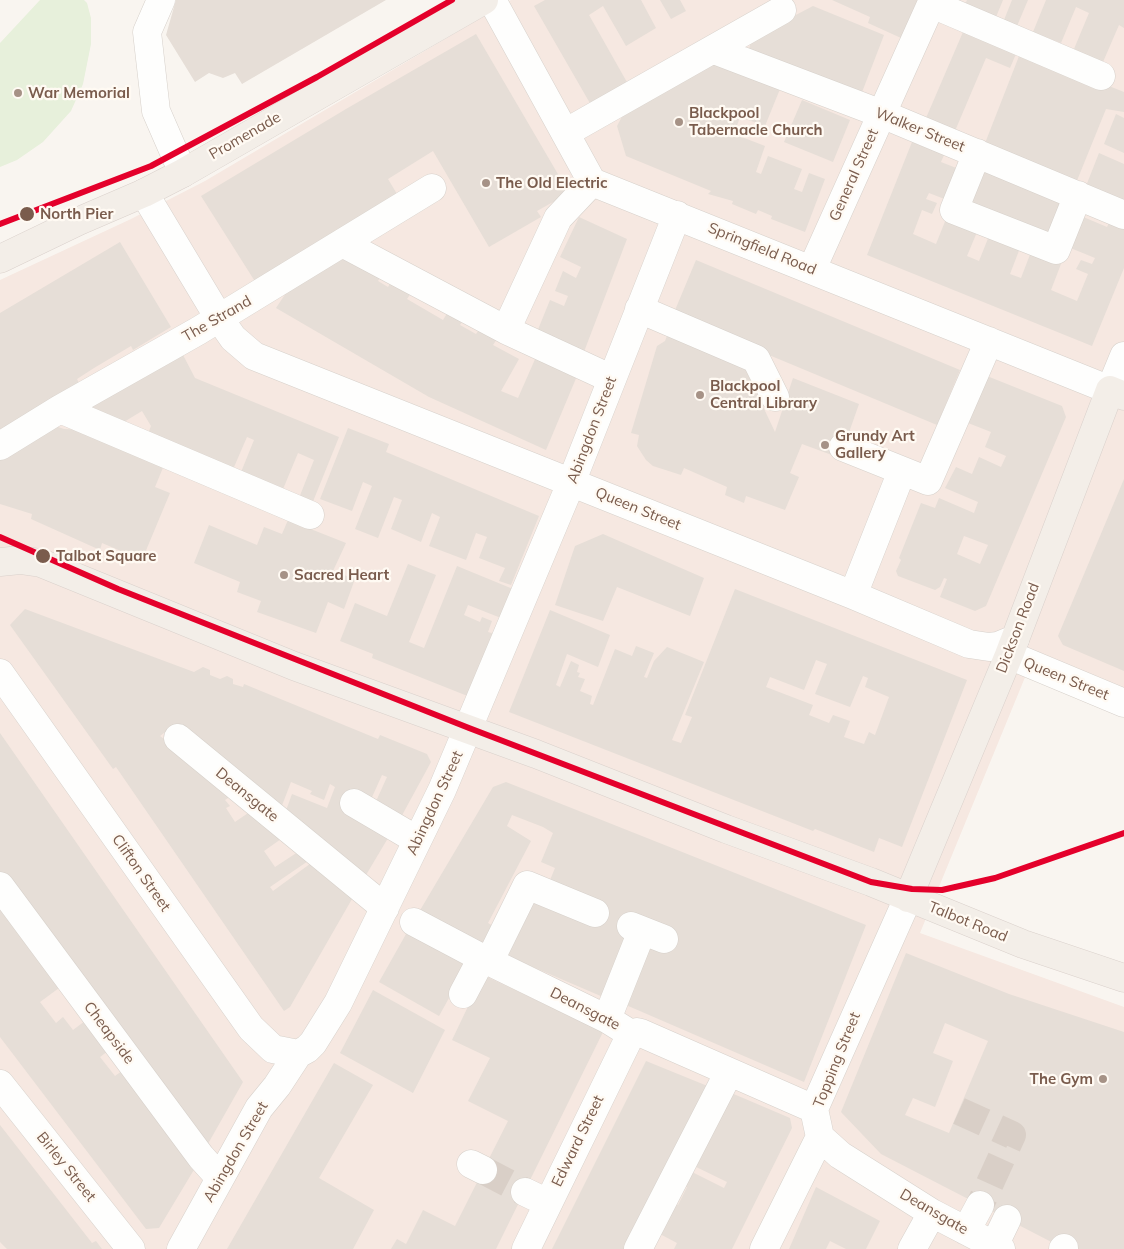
<!DOCTYPE html>
<html>
<head>
<meta charset="utf-8">
<style>
  body { margin:0 }
  canvas { display:block; background:#f9f5f0 }
</style>
</head>
<body>
<canvas width="1124" height="1249"></canvas>
<script>
const g = document.querySelector('canvas').getContext('2d');
g.lineJoin = 'round';
function fill(path, color) { g.fillStyle = color; g.fill(path, 'evenodd'); }
const poly = rows => new Path2D(rows.map(r => 'M' + r).join(''));
function trace(path, color, width, dash) { g.strokeStyle = color; g.lineWidth = width; g.lineCap = dash ? 'butt' : 'round'; g.setLineDash(dash || []); g.stroke(path); }
function drawText(font, color, halo, rows, align = 'center') {
  g.font = font + ' Mulish,sans-serif'; g.lineWidth = 4.5; g.setLineDash([]); g.textBaseline = 'middle'; g.strokeStyle = halo; g.fillStyle = color; for (const [text, x, y, turn = 0] of rows) {
    g.save(); g.translate(x, y); g.rotate((+turn || 0) * Math.PI / 180); g.textAlign = isNaN(turn) ? turn : align; if (halo) g.strokeText(text, 0, 0); g.fillText(text, 0, 0); g.restore();
  }
}
const commercial = poly([
  [511,0,1124,0,1124,705,1028,670,920,933,1124,1007,1124,1249,0,1249,0,280,131,219,205,181]
]);
const green = poly([
  [40,0,84,0,87,3,91,18,91,44,83,84,71,111,43,142,17,160,0,167,0,43]
]);
const building = poly([
  [176,0,386,0,242,84,235,73,223,78,209,73,195,82,166,35],
  [545,0,641,0,656,28,626,46,603,6,589,15,628,84,591,105,534,6],
  [660,0,680,0,686,11,671,19],
  [832,0,918,0,901,38,868,23,870,17],
  [967,0,1003,0,996,17,965,4],
  [1012,0,1028,0,1017,26,1004,20],
  [1046,0,1124,0,1124,28,1119,25,1103,62,1074,49,1089,13,1076,7,1061,43,1033,32],
  [813,6,884,35,859,100,747,56,752,38],
  [966,25,1019,47,1010,68,986,58,952,138,923,125],
  [476,34,569,193,537,211,541,217,489,247,433,151,388,179,397,194,256,283,201,196,346,109],
  [1021,51,1124,92,1124,112,1106,109,1074,188,982,151],
  [711,62,780,89,765,126,740,117,734,134,765,146,756,172,761,174,768,156,802,169,794,189,802,192,809,173,825,179,805,232,771,219,772,216,758,210,756,214,732,204,733,201,708,194,711,191,626,156,617,126,624,113],
  [802,100,850,120,833,162,784,142],
  [1116,114,1124,118,1124,153,1104,144],
  [912,142,944,155,941,162,964,171,952,202,929,193,926,199,937,203,932,214,922,210,913,234,936,244,946,219,977,232,967,256,979,261,989,236,1020,248,1010,274,1021,278,1031,252,1047,258,1061,264,1051,290,1077,301,1088,274,1076,269,1081,260,1092,264,1095,258,1068,247,1081,216,1107,227,1110,221,1124,227,1124,268,1092,346,867,255],
  [1099,153,1124,164,1124,207,1086,186],
  [976,167,1062,195,1052,241,961,206],
  [579,217,627,239,582,357,537,332,550,300,564,306,568,296,555,291,563,271,576,278,581,267,560,257],
  [120,242,171,327,133,350,131,346,94,368,77,379,80,385,0,431,0,313],
  [349,254,383,273,378,281,388,287,394,278,413,290,407,299,443,320,448,312,463,320,460,325,476,334,481,327,499,336,493,345,519,359,501,391,518,398,536,357,577,376,546,450,429,397,276,308,288,290],
  [696,260,960,370,937,425,673,315],
  [669,331,740,358,775,432,793,378,859,404,840,458,802,444,790,473,799,477,785,510,746,496,744,503,725,495,727,487,684,468,681,475,653,466,646,460,637,446,639,435,631,433,657,346,665,341],
  [182,353,195,378,339,437,312,504,299,498,314,460,298,453,281,494,239,477,254,440,247,437,231,474,146,439,151,426,142,411,114,428,97,421,87,402],
  [987,376,1062,406,1066,417,986,606,975,611,940,597,947,579,944,578,940,587,935,590,898,576,896,571,901,560,899,558,921,503,935,508,939,498,974,513,978,502,945,488,956,467,972,474,979,457,1001,467,1006,456,985,447,991,432,968,423],
  [964,536,988,545,980,564,957,554],
  [52,425,64,429,105,431,167,458,155,487,170,493,142,560,102,543,100,550,31,519,32,514,0,504,0,459],
  [348,428,389,444,386,452,539,516,511,585,499,581,505,568,479,558,487,537,476,533,466,560,429,546,440,517,432,513,421,542,391,529,402,500,394,497,378,538,355,529,372,486,363,482,352,511,320,499],
  [1124,479,1124,671,1063,645,1058,636],
  [288,520,346,543,333,571,355,579,344,609,328,602,316,633,257,612,261,601,237,592,240,582,194,563,209,525,257,545,264,527,282,534],
  [603,534,704,578,690,616,617,587,603,621,555,605,575,546],
  [408,564,436,575,409,642,424,648,457,566,513,589,501,618,468,605,464,615,480,622,482,617,492,621,488,632,495,634,470,697,372,658,373,654,340,641,355,603,387,616],
  [735,589,967,680,902,847,879,838,874,852,815,829,813,831,509,712,550,610,610,635,598,667,567,654,556,685,560,687,571,661,579,665,577,672,580,673,578,677,585,679,580,691,592,696,590,704,593,705,615,649,632,656,636,646,654,653,644,677,647,678,654,661,667,647,704,662,672,740,681,743,692,717,685,715],
  [816,660,827,664,815,694,850,707,863,676,868,678,865,687,889,697,875,735,869,732,864,744,844,737,850,721,833,715,829,723,809,715,813,705,766,687,770,677,804,690],
  [25,609,194,672,203,667,210,670,210,675,220,679,227,676,233,679,233,684,243,687,244,684,378,739,380,735,427,754,431,762,400,819,373,808,387,777,382,775,368,806,391,833,366,875,284,816,292,794,327,808,335,787,330,784,324,800,310,794,312,791,291,782,281,808,174,725,160,736,211,775,231,796,225,800,230,806,226,808,235,822,254,809,281,839,264,851,275,867,301,850,311,859,270,887,273,891,314,861,356,892,290,1007,284,1011,116,767,113,769,10,625],
  [0,733,243,1082,205,1149,0,875],
  [506,782,866,925,804,1082,619,1002,637,934,610,1000,505,955,534,900,548,885,555,868,541,862,553,833,543,827,512,815,507,826,531,841,488,923,498,929,488,947,419,912,493,787],
  [0,897,47,960,41,965,59,988,40,1002,56,1023,63,1017,73,1030,89,1018,112,1048,100,1057,115,1076,126,1068,198,1163,159,1228,146,1229,0,1037],
  [410,927,469,962,439,1016,379,982],
  [906,953,1009,994,1124,1032,1124,1249,1065,1249,881,1154,841,1112],
  [945,1023,988,1041,949,1133,905,1115,913,1098,935,1107,953,1061,933,1053],
  [483,975,603,1032,496,1249,391,1249,397,1239,406,1244,423,1210,455,1226,508,1121,468,1101,490,1058,452,1040],
  [373,990,445,1030,413,1093,340,1053],
  [646,1061,710,1087,629,1249,552,1249],
  [334,1063,373,1085,319,1178,374,1210,353,1249,227,1249],
  [729,1092,790,1118,792,1128,732,1249,674,1249,677,1243,658,1233,674,1203,678,1205,687,1187,683,1185,690,1171,724,1188,727,1182,692,1165],
  [0,1125,92,1243,96,1241,102,1249,7,1249,0,1242],
  [816,1187,880,1221,866,1249,846,1249,830,1241,826,1249,789,1249]
]);
const minorTunnel = poly([
  [959,1111,1012,1135,980,1205],
  [483,1170,525,1192]
]);
const minor = poly([
  [161,0,147,32,156,111,183,173],
  [492,0,592,182,1110,390,1124,356],
  [932,4,1101,76],
  [714,50,882,114,1124,215],
  [565,133,782,10],
  [977,153,954,210,1056,250,1078,195],
  [144,193,219,318,233,338,254,356,853,595,969,644,989,647,998,646,1015,639],
  [344,244,506,330,612,379],
  [812,269,933,0],
  [639,309,756,359,775,397],
  [506,330,558,218,592,182],
  [60,409,310,515],
  [0,446,60,409,198,331,432,188],
  [843,447,928,481,989,341],
  [853,595,902,471],
  [1009,655,1124,703],
  [0,673,251,1028,273,1049,298,1054],
  [178,738,385,908],
  [354,803,417,840],
  [0,886,201,1157,220,1178],
  [414,922,482,958,607,1019,631,1034,637,1032,641,1033,814,1109],
  [631,926,664,939],
  [489,962,527,885,595,913],
  [463,994,482,958],
  [607,1019,642,931],
  [0,1084,131,1249],
  [820,1137,840,1155,932,1213,1001,1249],
  [471,1164,483,1170],
  [525,1192,548,1203],
  [966,1231,980,1205],
  [994,1246,1007,1219],
  [181,1249,259,1108,277,1086,298,1054,307,1049,313,1043,338,1003,442,790,571,483,677,215],
  [526,1249,631,1034],
  [638,1249,729,1072],
  [764,1249,820,1137,814,1109,908,898],
  [912,1249,932,1213],
  [1063,1249,1064,1248]
]);
const major = poly([
  [0,259,79,221,144,193,183,173,484,0],
  [0,562,20,560,41,563,294,666,536,754,726,829,871,882,1023,944,1124,978],
  [908,898,1009,655,1110,390,1124,396]
]);
const tram1 = poly([
  [0,224,151,166,317,77,452,0],
  [0,537,118,589,469,728,871,882,912,889,942,890,995,878,1124,833]
]);
const markers = [
  [18,93,5,"#a69286"],
  [679,122,5,"#a69286"],
  [486,183,5,"#a69286"],
  [27,214,8,"#7a5c4d"],
  [700,395,5,"#a69286"],
  [825,445,5,"#a69286"],
  [43,556,8,"#7a5c4d"],
  [284,575,5,"#a69286"],
  [1103,1079,5,"#a69286"]
];
const poiNames = [
  ["War Memorial",28,93],
  ["Blackpool",689,113],
  ["Tabernacle Church",689,130],
  ["The Old Electric",496,183],
  ["Blackpool",710,386],
  ["Central Library",710,403],
  ["Grundy Art",835,436],
  ["Gallery",835,453],
  ["Sacred Heart",294,575],
  ["The Gym",1093,1079,"right"]
];
const streetNames = [
  ["Walker Street",920,130,22],
  ["Promenade",245,136,-30],
  ["General Street",854,175,-66],
  ["Springfield Road",762,249,22],
  ["The Strand",217,319,-30],
  ["Abingdon Street",592,430,-69],
  ["Queen Street",638,509,22],
  ["Dickson Road",1018,628,-69],
  ["Queen Street",1066,679,22],
  ["Deansgate",247,795,39],
  ["Abingdon Street",435,803,-65],
  ["Clifton Street",141,873,55],
  ["Talbot Road",968,922,22],
  ["Deansgate",585,1009,27],
  ["Cheapside",109,1033,53],
  ["Topping Street",837,1060,-68],
  ["Edward Street",578,1141,-64],
  ["Abingdon Street",236,1152,-60],
  ["Birley Street",66,1167,51],
  ["Deansgate",934,1212,30]
];
const stopNames = [
  ["North Pier",40,214],
  ["Talbot Square",56,556]
];
fill(commercial, '#f6e8e1');
fill(green, '#e7f0db');
fill(building, '#e6ded7');
trace(minorTunnel, '#d9cfc7', 28, [28, 14]);
trace(minor, '#d7d1cb', 29);
trace(major, '#dad1cc', 29);
trace(minor, '#fefefd', 28);
trace(major, '#f3eee8', 28);
trace(tram1, '#e4002b', 6);
for (const [x, y, r, color] of markers) { const dot = new Path2D(); dot.arc(x, y, r, 0, 2 * Math.PI); g.fillStyle = color; g.fill(dot); trace(dot, '#fffaf3', 2); }
drawText('bold 15px', '#7a5c4d', '#fffaf3', poiNames, 'left');
drawText('15px', '#7a5c4d', '#fffaf3', streetNames);
drawText('bold 15px', '#7a5c4d', '#fffaf3', stopNames, 'left');
</script>
</body>
</html>
